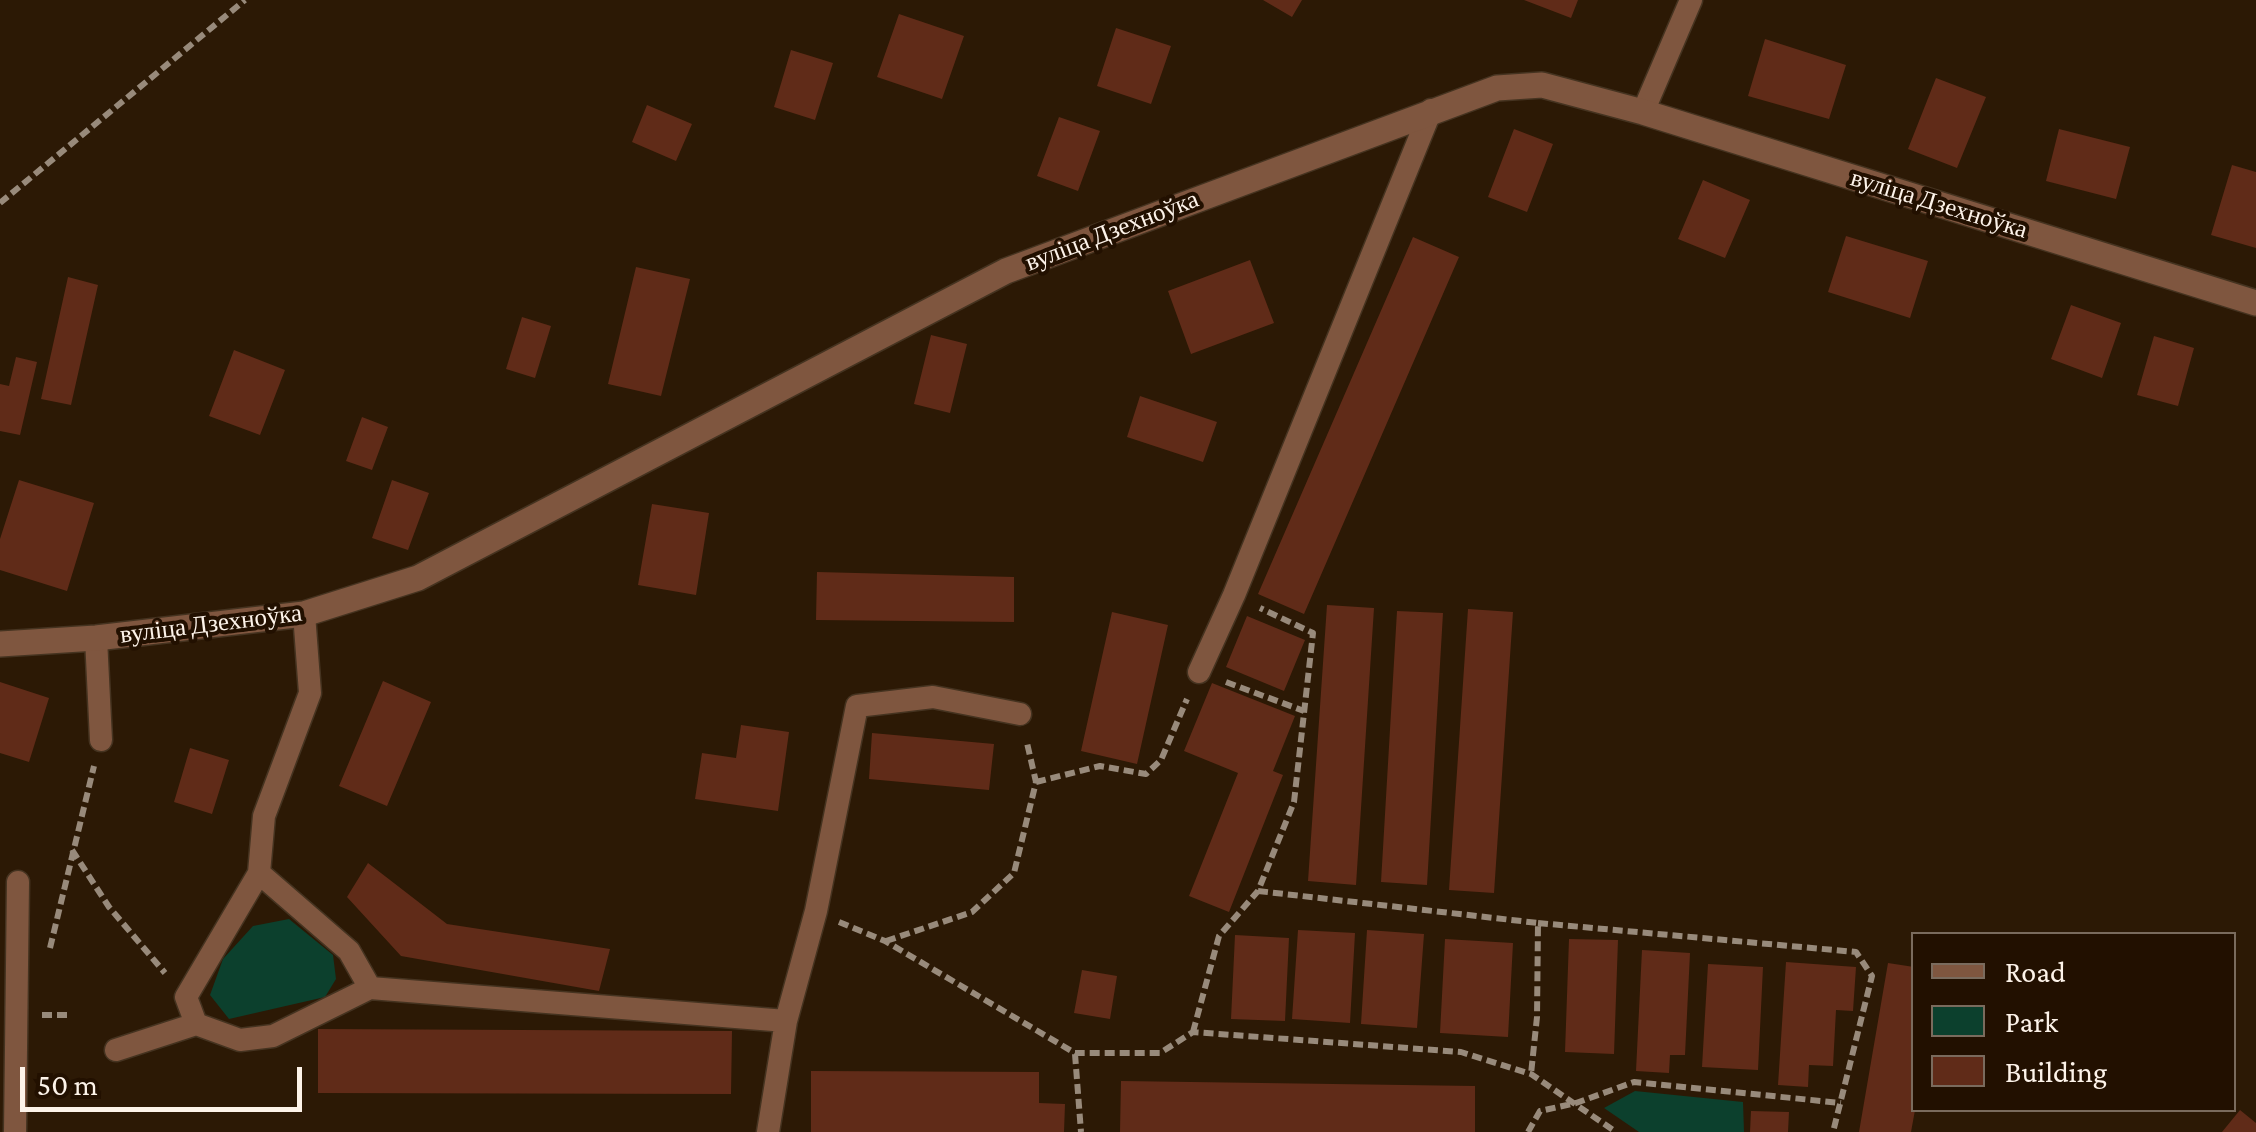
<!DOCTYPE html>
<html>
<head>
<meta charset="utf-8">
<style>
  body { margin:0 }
  #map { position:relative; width:2256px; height:1132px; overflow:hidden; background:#2c1905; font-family:"Crimson Pro",serif }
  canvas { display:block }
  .legend { position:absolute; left:1911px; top:932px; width:325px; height:180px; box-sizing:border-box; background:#221000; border:2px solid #7a6b5d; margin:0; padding:12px 18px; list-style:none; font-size:30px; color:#fdf3e9 }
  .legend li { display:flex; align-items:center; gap:20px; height:50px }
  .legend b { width:50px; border:2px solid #7a6b5d }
  .scale { position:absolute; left:20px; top:1067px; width:282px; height:45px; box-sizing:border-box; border:5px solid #fdf3e9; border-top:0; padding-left:12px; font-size:30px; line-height:35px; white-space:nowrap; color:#fdf3e9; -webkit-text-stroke:8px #221000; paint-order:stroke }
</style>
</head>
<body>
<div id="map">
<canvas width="2256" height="1132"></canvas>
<ul class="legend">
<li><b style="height:12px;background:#7f563f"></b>Road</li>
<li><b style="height:28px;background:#0c402d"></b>Park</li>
<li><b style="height:28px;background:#602b18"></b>Building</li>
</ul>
<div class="scale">50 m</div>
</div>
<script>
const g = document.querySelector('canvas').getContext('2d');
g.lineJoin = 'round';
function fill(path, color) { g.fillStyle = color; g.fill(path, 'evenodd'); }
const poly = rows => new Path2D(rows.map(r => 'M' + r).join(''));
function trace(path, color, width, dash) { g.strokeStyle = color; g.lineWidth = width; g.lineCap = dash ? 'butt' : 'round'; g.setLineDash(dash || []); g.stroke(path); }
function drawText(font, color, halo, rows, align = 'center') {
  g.font = font + ' "Crimson Pro",serif'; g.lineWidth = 8; g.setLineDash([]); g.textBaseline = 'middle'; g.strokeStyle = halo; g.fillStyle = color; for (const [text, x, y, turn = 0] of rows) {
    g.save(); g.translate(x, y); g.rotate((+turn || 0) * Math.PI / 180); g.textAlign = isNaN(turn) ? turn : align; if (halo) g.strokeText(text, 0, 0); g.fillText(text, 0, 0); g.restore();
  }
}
const green = poly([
  [289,919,333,955,336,979,325,997,229,1019,210,995,223,959,253,926],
  [1635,1091,1743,1102,1744,1132,1639,1132,1604,1108]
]);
const building = poly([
  [1263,0,1302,0,1292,17],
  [1524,0,1578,0,1571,18],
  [899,14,964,36,942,99,877,77],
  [1116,28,1171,46,1151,104,1097,86],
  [1765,39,1846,65,1829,119,1748,96],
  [791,50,833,63,815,120,774,107],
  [1936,78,1986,97,1957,168,1908,149],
  [647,105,692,124,676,161,632,142],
  [1059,117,1100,131,1078,191,1037,176],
  [1514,129,1553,144,1527,212,1488,197],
  [2059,129,2130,147,2116,199,2046,181],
  [2232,165,2256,172,2256,248,2211,235],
  [1703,180,1750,200,1725,258,1678,239],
  [1846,236,1928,261,1910,318,1828,292],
  [1413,237,1459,257,1304,614,1258,594],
  [1250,260,1274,323,1191,354,1168,291],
  [636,267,690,279,661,396,608,384],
  [68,277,98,285,71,405,41,399],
  [2071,305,2121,323,2102,378,2051,359],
  [522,317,551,326,535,378,506,369],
  [931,335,967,344,950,413,914,404],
  [2154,336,2194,348,2178,406,2137,395],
  [234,350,285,370,260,435,209,416],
  [16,357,37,362,20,435,0,431,0,384,9,386],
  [1140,396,1217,422,1203,462,1127,437],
  [362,417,388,427,372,470,346,461],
  [19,480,94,503,67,591,0,570,0,539],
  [392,480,429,493,408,550,372,538],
  [652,504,709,513,696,595,638,585],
  [817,572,1014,577,1014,622,816,620],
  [1327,605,1374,608,1356,885,1308,881],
  [1468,609,1513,612,1494,893,1449,890],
  [1397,611,1443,613,1427,885,1381,882],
  [1112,612,1168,625,1137,764,1081,751],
  [1247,616,1305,640,1284,691,1226,667],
  [383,681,431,702,387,806,339,786],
  [0,682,49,698,29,762,0,753],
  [1212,683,1295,716,1273,771,1283,775,1229,912,1189,896,1238,773,1184,751],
  [741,725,789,732,778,811,695,799,702,753,736,758],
  [872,733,994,744,989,790,869,779],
  [190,748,229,760,212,814,174,802],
  [368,863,447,924,610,949,599,991,401,956,347,897],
  [1298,930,1355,933,1350,1023,1292,1019],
  [1367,930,1424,934,1417,1028,1361,1024],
  [1235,935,1289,938,1285,1021,1231,1019],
  [1445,939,1513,943,1508,1037,1440,1033],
  [1569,939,1618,940,1614,1054,1565,1052],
  [1642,950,1690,953,1685,1055,1670,1055,1669,1073,1636,1071],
  [1786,962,1856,967,1853,1011,1836,1010,1833,1066,1809,1065,1808,1087,1778,1085],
  [1888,963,1914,967,1915,1110,1911,1132,1859,1132],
  [1708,964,1763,967,1758,1070,1702,1067],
  [1082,970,1117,976,1110,1019,1074,1013],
  [318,1029,732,1031,731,1094,318,1093],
  [811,1071,1039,1072,1039,1103,1065,1104,1064,1132,811,1132],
  [1121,1081,1475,1086,1475,1132,1120,1132],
  [2240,1110,2256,1123,2256,1132,2222,1132],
  [1751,1111,1789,1112,1788,1132,1750,1132]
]);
const path = poly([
  [0,203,245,0],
  [1226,682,1304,711],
  [1036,782,1100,766,1146,774,1161,760,1187,699],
  [72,850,109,907,165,973],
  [1258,891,1538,923,1537,1017,1531,1074],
  [839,922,885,941,1075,1053,1160,1053,1193,1032,1461,1052,1531,1074,1616,1132],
  [1538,923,1856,952,1872,976,1833,1132],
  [886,941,972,912,1014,873,1036,782,1027,743],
  [50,948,94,766],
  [42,1015,69,1015],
  [1193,1032,1219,936,1258,891,1294,802,1313,633,1260,608],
  [1075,1054,1081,1132],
  [1528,1132,1540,1111,1576,1103,1634,1082,1841,1103]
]);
const lane = poly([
  [1643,112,1691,0],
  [96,638,101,740],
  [1199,672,1234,595,1431,110],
  [259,873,264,816,310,693,304,614],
  [370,988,349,951,259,873,186,997,196,1024,240,1040,273,1036,370,988,786,1021],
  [116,1050,196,1024],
  [15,1132,18,882],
  [768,1132,786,1021,816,911,857,706,933,697,1020,714]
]);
const street = poly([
  [0,644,96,638,304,614,418,578,1006,271,1497,88,1542,85,1643,112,2256,303]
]);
const streetNames = [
  ["вуліца Дзехноўка",1939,204,17],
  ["вуліца Дзехноўка",1112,231,-21],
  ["вуліца Дзехноўка",211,624,-7]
];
fill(green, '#0c402d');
fill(building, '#602b18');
trace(lane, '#453320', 25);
trace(street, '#453320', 28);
trace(path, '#988a7b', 6, [10, 5]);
trace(lane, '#7f563f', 22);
trace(street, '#7f563f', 25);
drawText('25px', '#fdf3e9', '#221000', streetNames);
</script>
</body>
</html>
